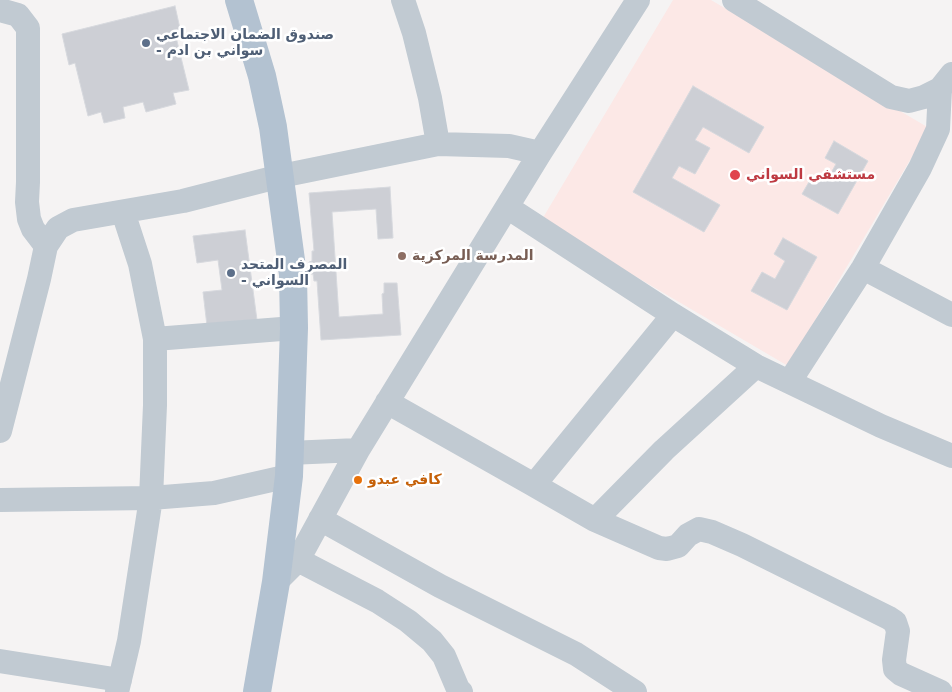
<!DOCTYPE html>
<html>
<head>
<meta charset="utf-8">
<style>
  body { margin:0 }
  canvas { display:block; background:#f5f3f3 }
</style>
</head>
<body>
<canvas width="952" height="692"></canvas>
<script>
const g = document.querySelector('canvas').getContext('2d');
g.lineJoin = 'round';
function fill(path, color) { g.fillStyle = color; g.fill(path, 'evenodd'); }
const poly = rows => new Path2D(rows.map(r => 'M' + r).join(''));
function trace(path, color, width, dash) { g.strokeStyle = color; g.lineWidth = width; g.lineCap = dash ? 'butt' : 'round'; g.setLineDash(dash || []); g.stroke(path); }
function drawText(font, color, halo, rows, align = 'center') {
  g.font = font + ' "DejaVu Sans",Cairo,sans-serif'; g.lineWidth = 5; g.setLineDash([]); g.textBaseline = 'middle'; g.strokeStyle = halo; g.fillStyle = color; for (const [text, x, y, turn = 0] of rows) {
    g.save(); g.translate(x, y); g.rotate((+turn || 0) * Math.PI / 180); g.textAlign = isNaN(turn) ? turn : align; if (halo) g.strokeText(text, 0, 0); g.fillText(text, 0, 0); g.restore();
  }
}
const medical = poly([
  [673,0,711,0,929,128,788,366,541,221]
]);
const building = poly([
  [175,6,181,33,176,37,189,90,173,93,176,104,146,112,143,102,123,107,125,118,104,123,101,112,88,116,75,63,69,65,62,34,175,6],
  [693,86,764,127,749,153,703,127,695,140,710,148,695,174,679,166,672,178,720,205,704,232,633,192,693,86],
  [834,141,868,161,838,214,802,194,813,175,826,182,836,164,825,158,834,141],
  [390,187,393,238,378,239,376,209,332,212,339,317,383,314,382,294,384,293,384,283,397,283,401,335,321,340,317,281,314,281,313,274,309,274,309,262,312,261,312,251,314,251,309,193,390,187],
  [245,230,257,320,207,326,203,292,222,290,218,260,197,263,193,236,245,230],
  [783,238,817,257,787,310,751,291,762,272,775,279,785,261,774,254,783,238]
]);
const minor = poly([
  [403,0,414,33,430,98,438,144],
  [734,0,891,97,909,101,924,97,940,89,952,74],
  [0,10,18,15,28,28,28,182,27,202,29,219,33,229,46,246],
  [507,207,673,315,756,366,881,426,952,456],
  [863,268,952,315],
  [155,339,294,328],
  [790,381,863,268,920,168,938,129,940,89],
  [387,402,534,485,673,315],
  [0,431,39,279,46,246,58,228,73,220,183,201,281,176,438,144,509,146,540,153],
  [289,453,358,450],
  [534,485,595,520,659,548,667,549,678,546,688,535,699,529,712,532,742,545,889,618,895,622,898,631,894,660,895,669,901,674,941,692],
  [0,500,151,498,214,493,289,476],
  [320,519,440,586,576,654,635,692],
  [595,520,664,450,756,366],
  [298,560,377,601,408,621,432,641,444,656,458,689,461,692],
  [276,582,298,560,358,450,540,153,638,0],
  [0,661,120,680],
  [117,692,129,641,151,498,155,405,155,339,140,264,123,212]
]);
const major = poly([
  [239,0,262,76,273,127,293,275,294,328,289,476,276,582,257,692]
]);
const markers = [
  [146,43,5,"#5c6f8a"],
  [735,175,6,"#e0444e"],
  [402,256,5,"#8d6e63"],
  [231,273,5,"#5c6f8a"],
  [358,480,5,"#e8710a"]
];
const serviceNames = [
  ["صندوق الضمان الاجتماعي",156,35],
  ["- سواني بن ادم",156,51],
  ["المصرف المتحد",241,265],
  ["- السواني",241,281]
];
const healthNames = [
  ["مستشفي السواني",746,175]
];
const educationNames = [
  ["المدرسة المركزية",412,256]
];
const foodNames = [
  ["كافي عبدو",368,480]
];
fill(medical, '#fce8e6');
fill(building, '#cdcfd5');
trace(building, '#d7d9de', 1);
trace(minor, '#c1cad2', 24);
trace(major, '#b3c2d1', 28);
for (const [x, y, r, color] of markers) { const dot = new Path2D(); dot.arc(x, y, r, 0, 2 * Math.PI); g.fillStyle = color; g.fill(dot); trace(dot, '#fff', 2); }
drawText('bold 14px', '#4e5e75', '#fff', serviceNames, 'left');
drawText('bold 14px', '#be3a42', '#fff', healthNames, 'left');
drawText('bold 14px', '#785e54', '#fff', educationNames, 'left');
drawText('bold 14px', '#c56008', '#fff', foodNames, 'left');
</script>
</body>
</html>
